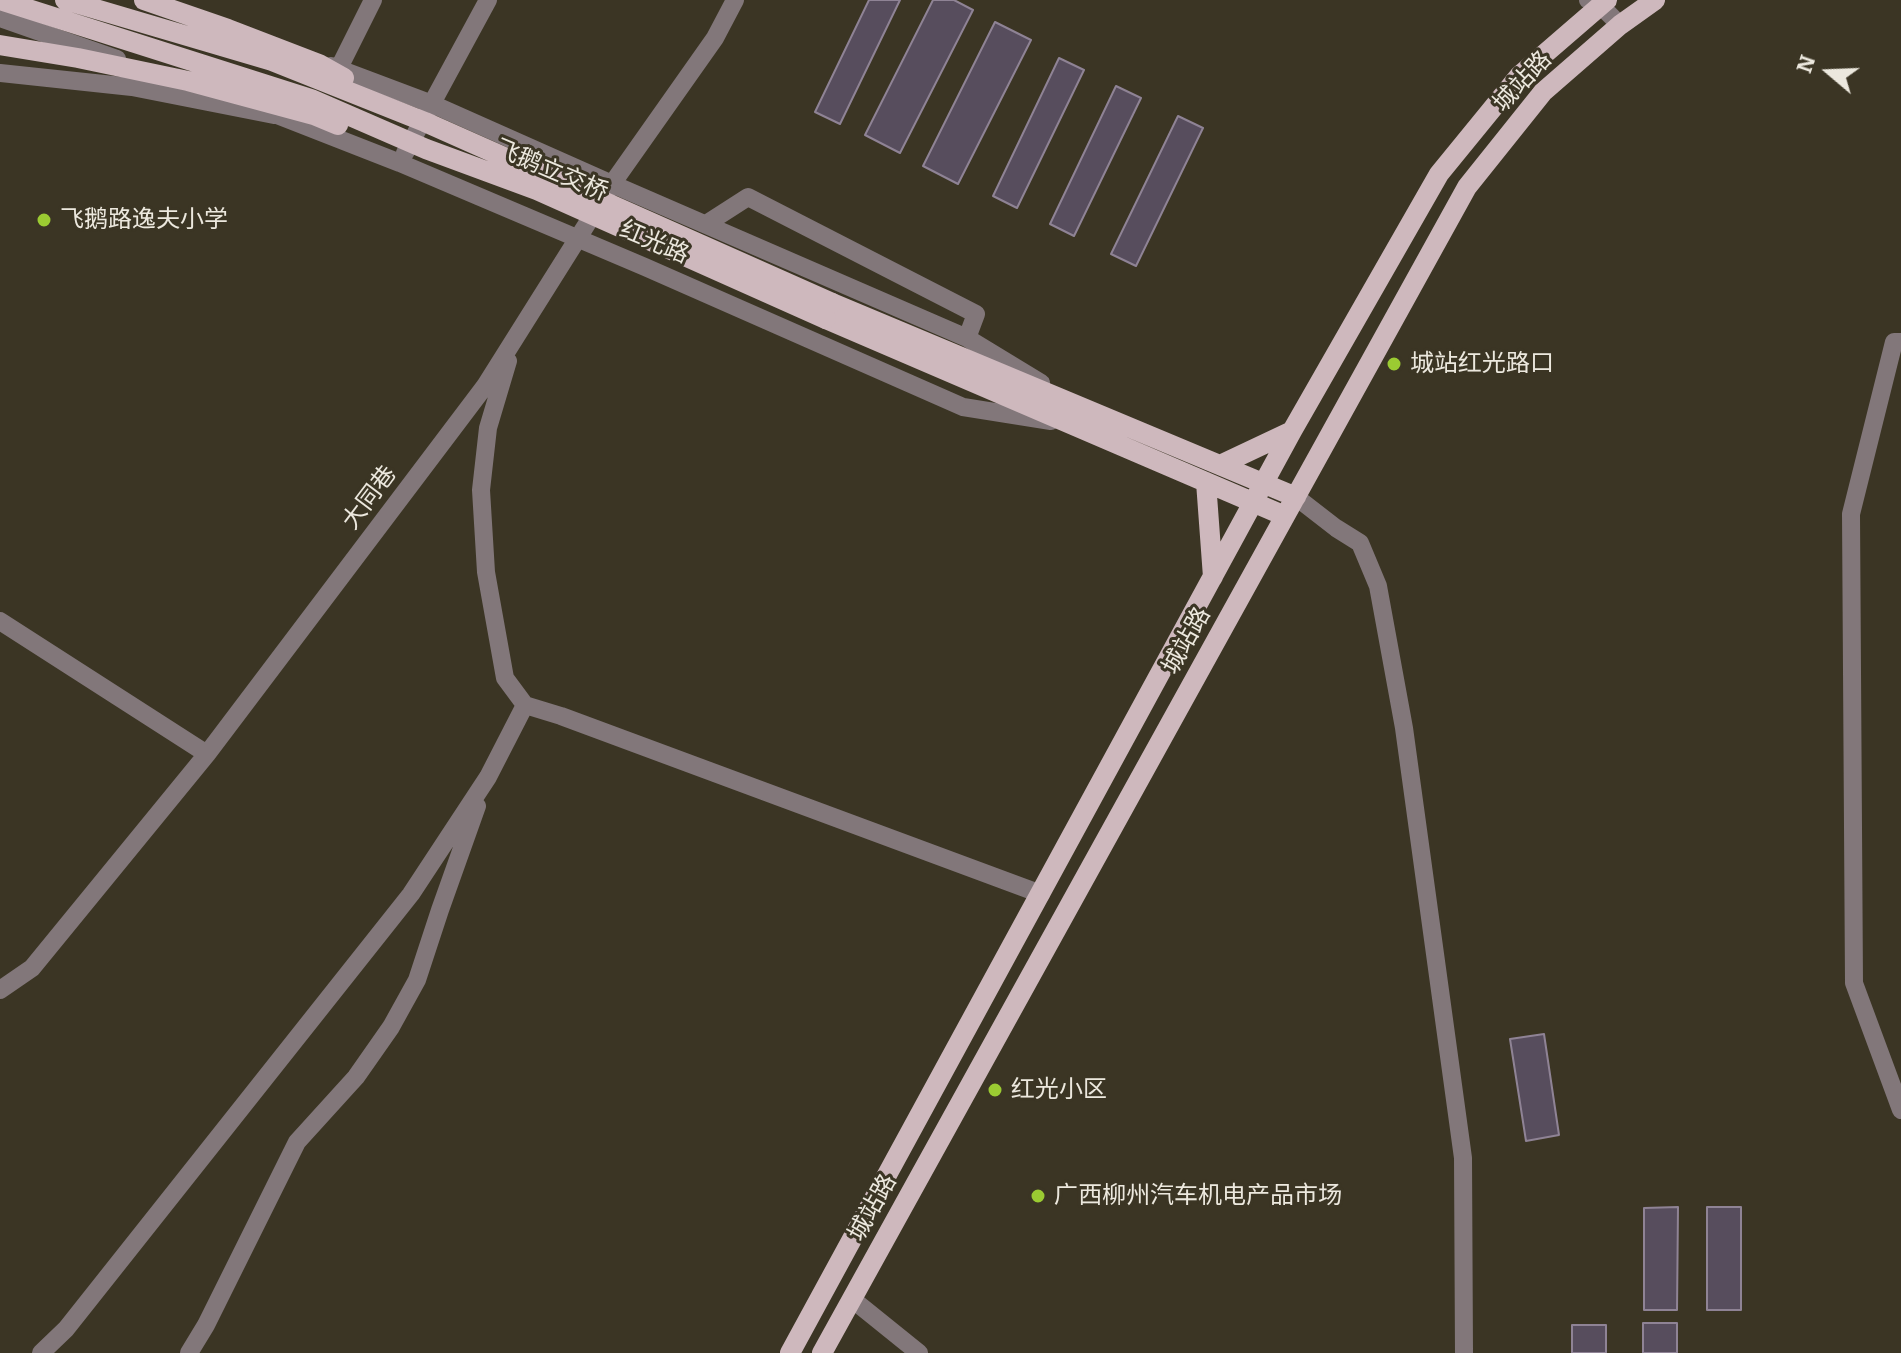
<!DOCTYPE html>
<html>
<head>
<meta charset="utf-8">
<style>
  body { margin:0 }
  #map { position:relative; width:1901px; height:1353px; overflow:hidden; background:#3b3524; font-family:Bitter,serif }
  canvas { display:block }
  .north { position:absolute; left:1789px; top:32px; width:80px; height:80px; -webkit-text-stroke:6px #3b3524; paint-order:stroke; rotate:289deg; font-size:22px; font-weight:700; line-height:32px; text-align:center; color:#ece8de }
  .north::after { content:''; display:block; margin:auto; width:28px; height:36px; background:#ece8de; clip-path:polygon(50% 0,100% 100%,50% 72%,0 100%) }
</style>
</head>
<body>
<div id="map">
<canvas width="1901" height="1353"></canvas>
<div class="north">N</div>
</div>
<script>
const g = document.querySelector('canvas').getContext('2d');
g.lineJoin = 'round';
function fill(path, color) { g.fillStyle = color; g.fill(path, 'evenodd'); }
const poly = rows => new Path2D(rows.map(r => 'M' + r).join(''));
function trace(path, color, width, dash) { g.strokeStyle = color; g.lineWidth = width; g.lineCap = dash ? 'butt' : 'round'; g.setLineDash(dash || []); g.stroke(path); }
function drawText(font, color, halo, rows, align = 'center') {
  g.font = font + ' Bitter,"Noto Sans SC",serif'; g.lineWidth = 6; g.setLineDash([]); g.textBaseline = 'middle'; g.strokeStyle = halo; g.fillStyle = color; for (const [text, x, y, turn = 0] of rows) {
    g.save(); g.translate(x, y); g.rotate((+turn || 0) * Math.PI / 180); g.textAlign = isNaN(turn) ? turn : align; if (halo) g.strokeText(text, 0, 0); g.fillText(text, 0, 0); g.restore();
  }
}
const building = poly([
  [869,0,900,0,840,124,815,112,869,0],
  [933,0,954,0,973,10,900,153,865,135,933,0],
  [995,22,1031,40,958,184,923,166,995,22],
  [1059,58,1084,70,1017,208,993,196,1059,58],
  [1116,86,1141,98,1074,236,1050,224,1116,86],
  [1178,116,1203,128,1136,266,1111,254,1178,116],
  [1544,1034,1559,1135,1526,1141,1510,1039,1544,1034],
  [1678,1207,1677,1310,1644,1310,1644,1208,1678,1207],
  [1707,1207,1741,1207,1741,1310,1707,1310,1707,1207],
  [1643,1323,1677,1323,1677,1353,1643,1353,1643,1323],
  [1572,1325,1606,1325,1606,1353,1572,1353,1572,1325]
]);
const minor = poly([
  [1588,0,1600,5,1620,25],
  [0,18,117,59],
  [331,66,432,104,612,184,967,338,1041,383],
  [0,73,132,87,274,115],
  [334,78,373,0],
  [262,109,400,163,645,267,963,407,1051,421],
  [405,153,488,0],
  [706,224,748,197,976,314,967,338],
  [1901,342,1894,342,1851,514,1854,983,1901,1110],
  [1296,497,1336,528,1360,543,1378,586,1404,728,1463,1158,1464,1353],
  [0,621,207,754],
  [525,705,561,716,1041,894],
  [0,990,32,968,207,754,485,386,612,184,715,38,735,0],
  [852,1299,919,1353],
  [41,1353,66,1329,411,894,488,777,525,705,505,678,486,572,481,490,488,428,508,361],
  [189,1353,206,1325,297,1142,356,1077,391,1027,417,980,440,910,477,806]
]);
const major = poly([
  [832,303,1296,497],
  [826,319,1285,516],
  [1220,465,1292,431],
  [1206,482,1213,577],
  [790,1353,1292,431,1439,174,1519,76,1607,0],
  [822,1353,1467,187,1543,92,1620,25,1655,0]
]);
const majorBridge = poly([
  [0,0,311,99,426,149,537,190,826,319],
  [65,0,272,61,425,122,832,303],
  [144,0,228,29,319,64,344,78],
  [0,45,78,58,188,81,314,115,338,125]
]);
const markers = [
  [44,220,8,"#9bcb32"],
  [1394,364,8,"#9bcb32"],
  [995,1090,8,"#9bcb32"],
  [1038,1196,8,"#9bcb32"]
];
const streetNames = [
  ["城站路",1523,82,-47],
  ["飞鹅立交桥",551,171,23],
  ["红光路",654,243,23],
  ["大同巷",370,498,-53],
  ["城站路",1187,641,-61],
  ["城站路",873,1208,-61]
];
const poiNames = [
  ["飞鹅路逸夫小学",60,220],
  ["城站红光路口",1410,364],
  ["红光小区",1011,1090],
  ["广西柳州汽车机电产品市场",1054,1196]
];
fill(building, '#574d5d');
trace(building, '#8f8395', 2);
trace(minor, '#82777a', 18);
trace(major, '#ceb8bd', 20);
trace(majorBridge, '#ceb8bd', 20);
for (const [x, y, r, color] of markers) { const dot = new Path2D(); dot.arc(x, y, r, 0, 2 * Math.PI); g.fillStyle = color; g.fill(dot); trace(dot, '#3b3524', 3); }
drawText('24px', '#ece8de', '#3b3524', streetNames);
drawText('24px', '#ece8de', '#3b3524', poiNames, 'left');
</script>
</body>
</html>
